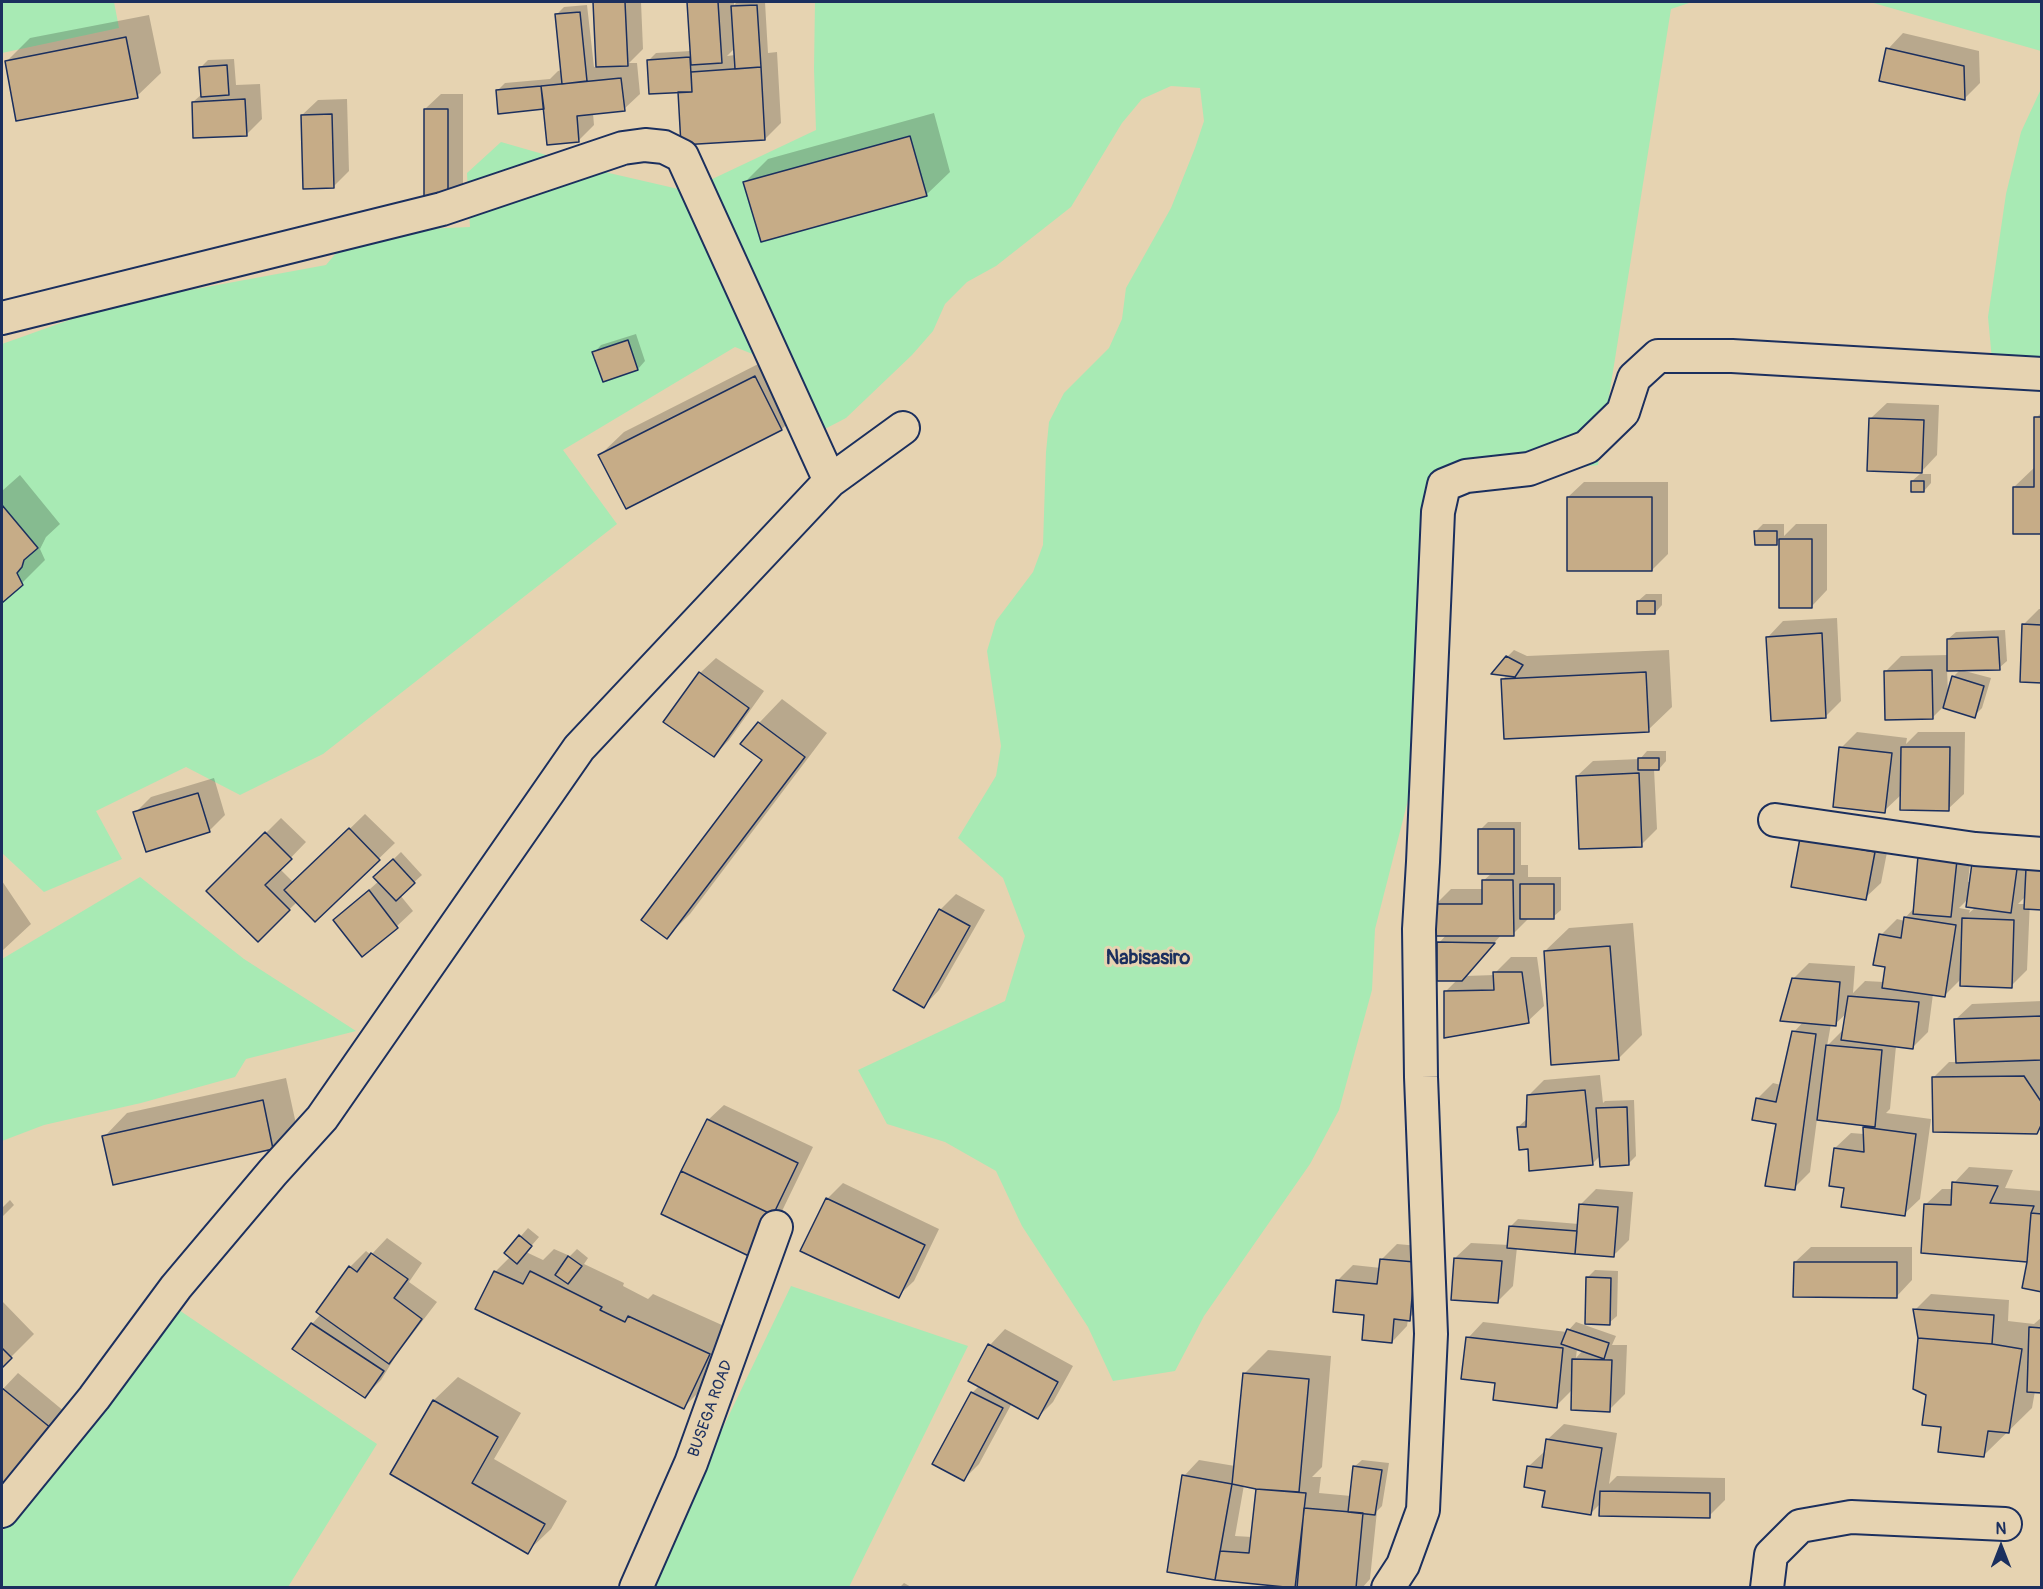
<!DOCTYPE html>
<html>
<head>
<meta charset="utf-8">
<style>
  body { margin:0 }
  #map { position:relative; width:2043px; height:1589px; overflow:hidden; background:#e6d3b1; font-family:Pangolin,sans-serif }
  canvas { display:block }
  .frame { position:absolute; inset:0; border:3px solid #1b2f5e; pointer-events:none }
  .north { position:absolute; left:1971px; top:1517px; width:60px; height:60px; -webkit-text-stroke:4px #e6d3b1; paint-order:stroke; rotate:0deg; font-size:16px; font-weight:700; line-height:24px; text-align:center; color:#1b2f5e }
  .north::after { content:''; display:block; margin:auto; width:21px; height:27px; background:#1b2f5e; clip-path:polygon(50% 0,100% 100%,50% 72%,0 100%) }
</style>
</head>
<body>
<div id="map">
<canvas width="2043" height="1589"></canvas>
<div class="frame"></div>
<div class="north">N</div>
</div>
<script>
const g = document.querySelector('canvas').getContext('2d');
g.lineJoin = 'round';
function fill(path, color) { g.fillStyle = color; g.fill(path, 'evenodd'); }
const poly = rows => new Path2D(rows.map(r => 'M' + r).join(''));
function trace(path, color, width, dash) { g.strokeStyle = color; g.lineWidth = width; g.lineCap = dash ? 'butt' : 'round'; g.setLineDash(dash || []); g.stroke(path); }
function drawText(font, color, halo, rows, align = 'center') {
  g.font = font + ' Pangolin,sans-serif'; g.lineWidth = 6; g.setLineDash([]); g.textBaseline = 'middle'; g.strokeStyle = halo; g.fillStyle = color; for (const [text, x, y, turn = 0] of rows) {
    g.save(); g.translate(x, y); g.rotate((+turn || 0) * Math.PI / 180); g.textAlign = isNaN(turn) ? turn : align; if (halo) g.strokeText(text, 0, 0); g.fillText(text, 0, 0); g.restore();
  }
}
const green = poly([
  [2,2,114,2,119,28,2,53],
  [815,2,1692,2,1671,9,1598,465,1459,480,1434,537,1427,726,1375,929,1372,990,1339,1110,1310,1164,1204,1316,1175,1371,1113,1381,1088,1327,1022,1226,996,1171,945,1142,887,1124,858,1070,1005,1001,1025,936,1003,878,958,838,996,776,1001,746,987,651,996,621,1033,572,1043,545,1046,452,1049,422,1064,393,1109,348,1122,319,1126,288,1171,208,1195,148,1204,121,1200,88,1171,86,1142,99,1122,123,1071,207,996,266,967,282,945,304,933,331,912,355,846,418,821,431,785,367,735,347,563,450,617,524,323,754,240,795,186,767,96,811,122,859,44,892,2,853,2,344,114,304,326,265,354,232,470,227,467,173,501,142,609,173,687,191,816,130,814,69],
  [1870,2,2041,2,2041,51],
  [2041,89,2041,364,1992,360,1988,317,2006,194,2021,132],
  [140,877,244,959,356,1031,246,1059,235,1077,141,1103,44,1125,2,1141,2,959],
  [791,1286,968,1346,849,1587,646,1588],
  [173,1306,377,1444,288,1587,2,1587,2,1532]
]);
const shadow = poly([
  [595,2,641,2,643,49,629,63,637,63,640,94,624,109,593,113,594,125,579,140,545,108,497,91,505,83,550,79,558,71,562,70,556,15,564,7,587,5,594,67,598,67],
  [688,2,734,2,734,5,737,2,765,2,768,53,777,52,781,123,765,139,679,93,648,61,656,53,691,51],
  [735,48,735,55,727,56],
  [149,15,161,73,137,96,7,61,30,38],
  [1903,33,1979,51,1980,83,1965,98,1888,49],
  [234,59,236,85,260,84,262,119,246,135,193,102,202,94,201,67,208,60],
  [441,94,463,94,463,184,447,200,425,109],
  [347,99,349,171,333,187,302,115,318,100],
  [934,113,950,172,926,195,745,182,768,159],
  [636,334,645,361,638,369,604,380,594,353,601,345],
  [778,354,805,405,782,429,627,507,600,455,624,432],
  [1887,403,1939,405,1937,455,1922,471,1871,418],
  [2042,412,2042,533,2014,487,2036,466,2036,418],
  [1920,474,1931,474,1931,483,1924,491,1912,481],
  [20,475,60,524,46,537,40,549,45,560,2,603,2,491],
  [1584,482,1668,482,1668,554,1652,570,1568,497],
  [1763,524,1784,524,1784,536,1796,524,1827,524,1827,590,1812,606,1780,539,1776,543,1756,531],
  [1646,594,1662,594,1662,605,1655,613,1638,601],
  [2039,609,2042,609,2042,681,2024,624],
  [1837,618,1841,701,1825,717,1768,637,1783,621],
  [2005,630,2007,661,1999,668,1961,670,1991,678,1982,708,1974,716,1943,707,1933,717,1885,672,1901,656,1949,655,1948,639,1956,632],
  [1961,669,1953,677,1948,692,1947,670],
  [1514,650,1527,656,1669,650,1672,707,1648,730,1502,680,1507,675,1507,657],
  [716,658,764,691,729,740,714,756,700,673],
  [782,699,827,733,690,914,667,937,764,760,742,744,759,723],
  [1857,732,1907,738,1906,744,1918,732,1965,732,1964,794,1948,809,1902,794,1884,811,1841,748],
  [1647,751,1666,751,1666,761,1659,769,1654,769,1657,829,1641,845,1577,776,1593,761,1640,759],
  [214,778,225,815,209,831,135,813,151,797],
  [365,814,395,843,315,920,297,902,258,940,208,891,281,818,306,842,280,869,294,883],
  [1488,822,1521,822,1521,865,1528,865,1528,877,1561,877,1561,910,1553,917,1529,918,1513,934,1502,934,1465,976,1495,975,1495,973,1511,957,1537,957,1544,1006,1528,1021,1445,992,1458,979,1439,943,1447,934,1435,905,1451,889,1483,889,1483,881,1492,873,1480,830],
  [1890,837,1881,883,1865,898,1801,839],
  [1972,845,1968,882,1971,882,1973,863,2032,854,2027,970,2011,986,1962,978,1944,996,1933,994,1928,1032,1912,1048,1896,1046,1890,1109,1886,1113,1931,1119,1920,1199,1904,1214,1846,1186,1835,1148,1851,1133,1864,1134,1864,1128,1868,1124,1817,1119,1810,1172,1794,1188,1777,1123,1757,1099,1773,1083,1781,1085,1794,1032,1804,1021,1793,979,1809,963,1855,966,1853,993,1865,981,1884,982,1887,966,1881,935,1897,919,1905,921,1905,918],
  [2026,896,2026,904,2018,904],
  [1969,898,1976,907,1969,913,1970,910,1959,908],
  [1847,1013,1843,1030,1827,1046,1831,1024,1835,1024],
  [401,852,422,875,400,895,413,911,397,926,363,955,335,920,379,881,375,877],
  [2,881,31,924,2,951],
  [956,894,985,910,939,990,924,1006,940,910],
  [1633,923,1642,1035,1619,1058,1545,951,1569,928],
  [2042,1001,2042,1058,2038,1058,2042,1064,2042,1126,2036,1132,1933,1078,1949,1062,1957,1062,1956,1019,1972,1004],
  [1600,1075,1603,1103,1605,1101,1634,1100,1636,1156,1629,1163,1601,1155,1592,1164,1530,1147,1518,1127,1528,1118,1528,1096,1544,1080],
  [286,1078,296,1124,273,1148,104,1137,127,1113],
  [724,1105,813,1147,768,1240,708,1120],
  [1969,1167,2013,1170,2005,1188,2042,1191,2042,1290,2029,1260,1926,1204,1942,1189,1953,1189,1954,1183],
  [843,1183,939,1229,914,1281,898,1296,802,1250,827,1199],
  [1596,1189,1633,1192,1629,1240,1613,1256,1517,1247,1513,1286,1498,1301,1455,1258,1471,1243,1509,1245,1510,1227,1518,1219,1579,1224,1581,1204],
  [10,1200,14,1205,2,1217,2,1208],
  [528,1228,539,1237,526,1252,543,1260,554,1249,570,1256,577,1249,588,1258,584,1264,624,1283,623,1286,648,1299,653,1294,733,1330,707,1384,684,1407,477,1308,496,1271,510,1257,506,1253],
  [387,1238,422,1263,409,1282,437,1302,397,1354,381,1380,365,1396,295,1348,312,1324,321,1314,350,1267,366,1251,371,1255],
  [1397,1244,1430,1247,1425,1303,1408,1319,1407,1326,1392,1342,1337,1281,1353,1265,1381,1268,1381,1260],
  [1811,1247,1912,1247,1912,1280,1897,1296,1795,1262],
  [1595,1270,1618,1271,1617,1316,1609,1323,1587,1278],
  [1931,1294,2009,1300,2008,1321,2034,1324,2042,1317,2042,1391,2035,1391,2032,1408,1984,1455,1943,1425,1927,1394,1915,1310],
  [2,1301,34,1334,2,1366],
  [1483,1322,1567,1332,1576,1322,1616,1336,1612,1345,1627,1345,1625,1394,1609,1410,1573,1389,1556,1406,1497,1382,1468,1338],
  [1577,1348,1583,1350,1576,1358],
  [1005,1329,1073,1366,1053,1402,1038,1417,1012,1403,979,1464,964,1479,972,1393,979,1386,990,1345],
  [1268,1350,1331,1356,1322,1467,1312,1477,1321,1477,1319,1493,1351,1496,1354,1467,1362,1460,1389,1463,1382,1506,1377,1511,1370,1579,1362,1588,1298,1588,1299,1583,1295,1588,1168,1570,1184,1476,1199,1460,1235,1466,1245,1373],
  [1244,1485,1259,1487,1257,1489,1252,1537,1235,1536],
  [18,1373,71,1417,2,1505,2,1390],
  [458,1377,521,1413,494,1459,567,1501,551,1529,527,1552,392,1474,434,1400],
  [1564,1424,1617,1433,1609,1484,1617,1476,1725,1478,1725,1500,1709,1516,1601,1503,1591,1513,1547,1489,1529,1466,1545,1451,1548,1439],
  [904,1583,913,1588,899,1588]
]);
const building = poly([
  [593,2,625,2,628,66,596,67,593,2],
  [687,2,718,2,722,63,691,65,687,2],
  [757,5,761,67,735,69,731,6,757,5],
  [580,12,587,81,562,84,555,14,580,12],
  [126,37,138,98,16,121,5,61,126,37],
  [1886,48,1964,66,1965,100,1879,81,1886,48],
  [690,57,692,92,649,94,647,60,690,57],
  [227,65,229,95,201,97,199,67,227,65],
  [761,67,765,140,681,145,678,92,692,92,691,72,761,67],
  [621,78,625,111,577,116,579,142,547,145,541,86,621,78],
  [541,86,544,109,498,114,496,90,541,86],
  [245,99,247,136,193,138,192,102,245,99],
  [424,109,448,109,448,201,424,201,424,109],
  [332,114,334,188,303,189,301,115,332,114],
  [910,136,927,196,761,242,743,182,910,136],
  [628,340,638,370,603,382,592,352,628,340],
  [755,376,782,430,626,509,598,455,755,376],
  [2034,417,2042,417,2042,534,2013,534,2013,487,2034,487,2034,417],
  [1869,418,1924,420,1922,473,1867,471,1869,418],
  [1911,481,1924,481,1924,492,1911,492,1911,481],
  [1567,497,1652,497,1652,571,1567,571,1567,497],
  [2,505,38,548,24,560,22,567,17,573,23,585,2,603,2,505],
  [1754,531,1777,531,1777,545,1755,545,1754,531],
  [1779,539,1812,539,1812,608,1779,608,1779,539],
  [1637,601,1655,601,1655,614,1637,614,1637,601],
  [2022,624,2042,625,2042,683,2020,682,2022,624],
  [1822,633,1826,718,1771,721,1766,637,1822,633],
  [1998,637,2000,670,1947,671,1947,639,1998,637],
  [1506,656,1523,665,1515,677,1491,674,1506,656],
  [1932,670,1933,719,1885,720,1884,671,1932,670],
  [699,672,749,708,714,757,663,722,699,672],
  [1646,672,1649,732,1504,739,1501,679,1646,672],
  [1952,676,1984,686,1975,718,1943,708,1952,676],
  [758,722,805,757,667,939,641,920,762,760,740,744,758,722],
  [1839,747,1892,753,1885,813,1833,807,1839,747],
  [1901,747,1950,747,1949,811,1900,810,1901,747],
  [1638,758,1659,758,1659,770,1638,770,1638,758],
  [1639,773,1642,847,1579,849,1576,776,1639,773],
  [198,793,210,832,146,852,133,812,198,793],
  [349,828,380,860,315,922,284,890,349,828],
  [1478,829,1514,829,1514,874,1478,874,1478,829],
  [265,832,292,859,265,885,290,910,258,942,206,891,265,832],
  [1800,838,1875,852,1866,900,1791,887,1800,838],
  [1918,856,1957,860,1951,917,1913,914,1918,856],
  [393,859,415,883,396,901,373,877,393,859],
  [1972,863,2017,869,2011,913,1966,907,1972,863],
  [2026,868,2042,869,2042,910,2024,909,2026,868],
  [1482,880,1513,880,1514,936,1434,936,1434,904,1482,904,1482,880],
  [1520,884,1554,884,1554,919,1520,919,1520,884],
  [369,890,398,928,362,957,333,920,369,890],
  [939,909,970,926,924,1008,893,990,939,909],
  [1904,917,1956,925,1945,997,1882,988,1885,967,1873,965,1879,934,1901,938,1904,917],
  [1962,918,2014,920,2012,988,1960,986,1962,918],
  [1437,942,1495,943,1462,981,1437,981,1437,942],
  [1610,946,1619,1060,1551,1065,1544,951,1610,946],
  [1493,972,1522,972,1529,1023,1444,1038,1444,991,1494,990,1493,972],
  [1792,978,1840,982,1836,1026,1780,1021,1792,978],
  [1848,996,1919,1002,1913,1049,1841,1040,1848,996],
  [2042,1016,2042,1060,1956,1063,1954,1019,2042,1016],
  [1792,1031,1816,1034,1795,1190,1765,1186,1776,1124,1752,1120,1756,1098,1776,1102,1792,1031],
  [1826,1045,1882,1050,1875,1127,1817,1120,1826,1045],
  [2024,1076,2042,1103,2042,1123,2037,1134,1933,1132,1932,1077,2024,1076],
  [1585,1090,1593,1165,1529,1171,1528,1149,1519,1150,1517,1127,1526,1127,1527,1095,1585,1090],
  [263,1100,273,1149,113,1185,102,1136,263,1100],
  [1627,1107,1629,1165,1600,1167,1596,1108,1627,1107],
  [707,1119,798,1163,773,1215,681,1171,707,1119],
  [1863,1127,1916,1134,1905,1216,1841,1207,1844,1188,1829,1186,1834,1148,1864,1152,1863,1127],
  [681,1171,773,1215,753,1258,661,1214,681,1171],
  [1952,1182,1998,1186,1990,1203,2034,1206,2031,1213,2027,1262,1921,1253,1924,1204,1951,1205,1952,1182],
  [826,1198,925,1245,899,1298,800,1251,826,1198],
  [1579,1204,1618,1207,1614,1257,1575,1254,1579,1204],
  [2031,1213,2042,1214,2042,1292,2022,1288,2027,1262,2031,1213],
  [1509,1226,1577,1231,1575,1254,1507,1248,1509,1226],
  [519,1235,532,1246,517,1264,504,1253,519,1235],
  [371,1253,408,1279,394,1298,422,1319,389,1364,316,1312,349,1266,357,1272,371,1253],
  [568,1256,582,1266,568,1284,555,1275,568,1256],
  [1454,1258,1502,1261,1498,1303,1451,1300,1454,1258],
  [1380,1259,1415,1262,1410,1321,1394,1319,1392,1343,1362,1340,1364,1315,1333,1312,1336,1280,1377,1284,1380,1259],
  [1794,1262,1897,1262,1897,1298,1793,1297,1794,1262],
  [494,1271,523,1284,530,1271,602,1307,600,1310,625,1322,628,1316,710,1354,684,1409,475,1309,494,1271],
  [1586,1277,1611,1278,1610,1325,1585,1324,1586,1277],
  [1913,1309,1994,1315,1992,1344,1918,1338,1913,1309],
  [311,1323,384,1371,365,1398,292,1349,311,1323],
  [2029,1327,2042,1328,2042,1393,2027,1392,2029,1327],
  [1567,1329,1609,1343,1604,1359,1561,1344,1567,1329],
  [1466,1337,1563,1348,1557,1408,1493,1400,1495,1383,1461,1379,1466,1337],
  [1918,1338,1992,1344,2022,1349,2009,1433,1988,1431,1984,1457,1938,1452,1941,1427,1922,1425,1926,1395,1913,1389,1918,1338],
  [988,1344,1058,1382,1038,1419,968,1381,988,1344],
  [2,1348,12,1358,2,1368,2,1348],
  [1572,1359,1612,1360,1610,1412,1571,1410,1572,1359],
  [1243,1373,1309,1379,1299,1492,1256,1489,1232,1484,1243,1373],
  [2,1388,57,1433,2,1506,2,1388],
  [971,1392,1003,1408,964,1481,932,1464,971,1392],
  [433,1400,498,1437,472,1483,545,1524,528,1554,390,1474,433,1400],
  [1546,1439,1602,1448,1591,1515,1542,1507,1545,1491,1524,1487,1527,1466,1542,1468,1546,1439],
  [1353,1466,1382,1470,1375,1515,1348,1512,1353,1466],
  [1182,1475,1232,1484,1215,1580,1167,1572,1182,1475],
  [1256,1489,1306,1493,1295,1588,1215,1580,1220,1551,1249,1553,1256,1489],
  [1600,1491,1710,1493,1710,1518,1599,1516,1600,1491],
  [1304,1508,1363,1513,1356,1588,1297,1588,1304,1508]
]);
const street = poly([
  [2,318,442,209,623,148,645,145,664,147,682,156,830,481],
  [1775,820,1975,849,2042,854],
  [2,1511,94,1398,176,1287,273,1172,322,1118,579,748,830,481,903,428],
  [636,1588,691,1463,776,1227],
  [1388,1588,1403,1565,1423,1510,1431,1334,1421,1077,1419,929,1423,862,1438,512,1444,485,1466,476,1529,469,1587,447,1623,412,1634,378,1658,356,1732,356,2042,374],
  [1767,1588,1771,1555,1800,1526,1851,1517,2005,1524]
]);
const streetNames = [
  ["BUSEGA ROAD",711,1409,-70]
];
const quarterNames = [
  ["Nabisasiro",1148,959]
];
fill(green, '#a8eab4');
fill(shadow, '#0003');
fill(building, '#c6ac87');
trace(building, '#1b2f5e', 1.5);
trace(street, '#1b2f5e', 36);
trace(street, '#e6d3b1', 32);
drawText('16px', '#1b2f5e', '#e6d3b1', streetNames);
drawText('bold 20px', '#1b2f5e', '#e6d3b1', quarterNames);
</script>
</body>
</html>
